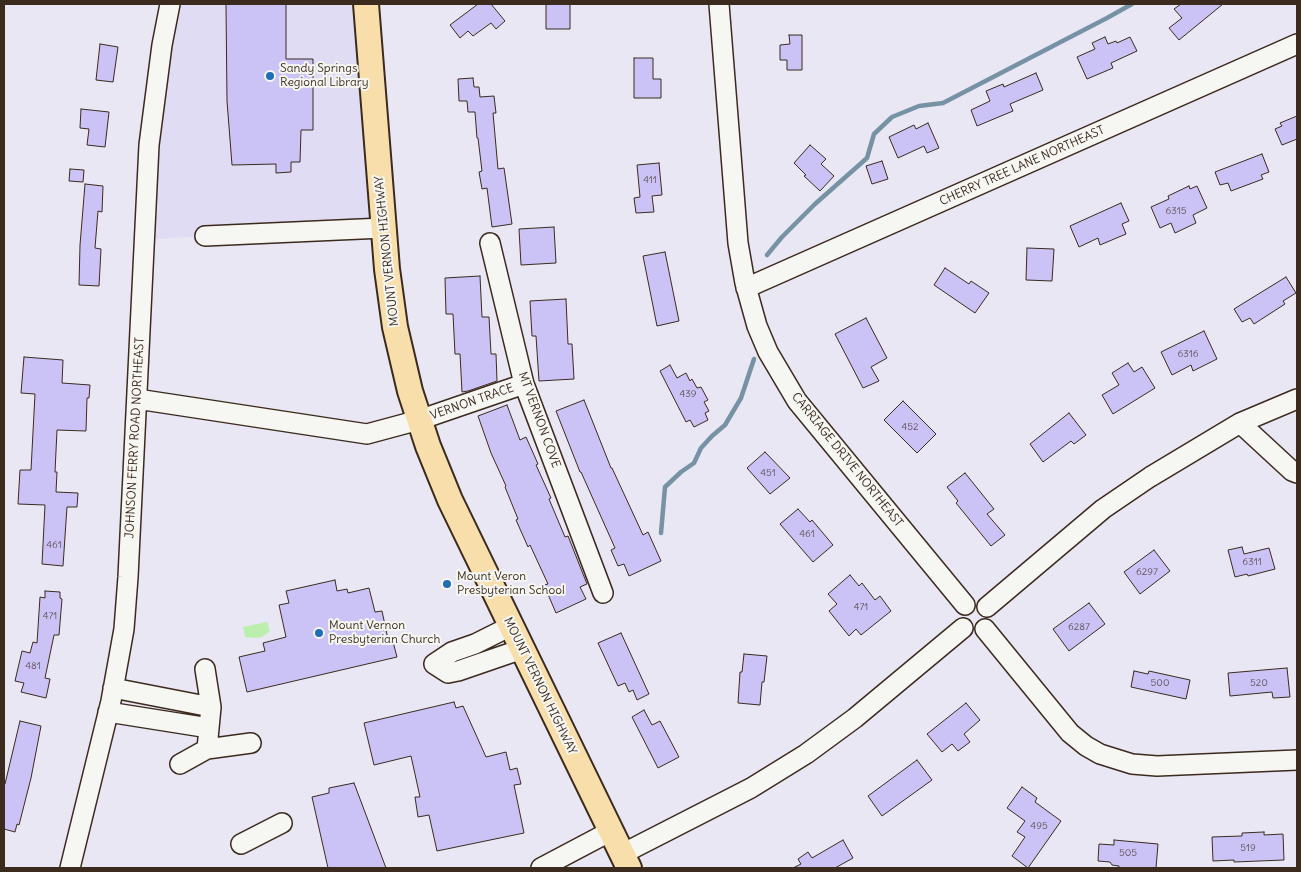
<!DOCTYPE html>
<html>
<head>
<meta charset="utf-8">
<style>
  body { margin:0 }
  #map { position:relative; width:1301px; height:872px; overflow:hidden; background:#e9e7f3; font-family:Delius,sans-serif }
  canvas { display:block }
  .frame { position:absolute; inset:0; border:5px solid #3b2a1e; pointer-events:none }
</style>
</head>
<body>
<div id="map">
<canvas width="1301" height="872"></canvas>
<div class="frame"></div>
</div>
<script>
const g = document.querySelector('canvas').getContext('2d');
g.lineJoin = 'round';
function fill(path, color) { g.fillStyle = color; g.fill(path, 'evenodd'); }
const poly = rows => new Path2D(rows.map(r => 'M' + r).join(''));
function trace(path, color, width, dash) { g.strokeStyle = color; g.lineWidth = width; g.lineCap = dash ? 'butt' : 'round'; g.setLineDash(dash || []); g.stroke(path); }
function drawText(font, color, halo, rows, align = 'center') {
  g.font = font + ' Delius,sans-serif'; g.lineWidth = 4; g.setLineDash([]); g.textBaseline = 'middle'; g.strokeStyle = halo; g.fillStyle = color; for (const [text, x, y, turn = 0] of rows) {
    g.save(); g.translate(x, y); g.rotate((+turn || 0) * Math.PI / 180); g.textAlign = isNaN(turn) ? turn : align; if (halo) g.strokeText(text, 0, 0); g.fillText(text, 0, 0); g.restore();
  }
}
const built = poly([
  [171,4,360,4,370,223,134,241]
]);
const green = poly([
  [267,622,270,631,262,637,255,638,245,637,243,627]
]);
const stream = poly([
  [767,255,782,237,815,204,867,158,874,134,892,117,919,106,943,103,1107,18,1132,4],
  [661,533,665,487,681,472,694,463,701,448,712,436,725,425,741,398,754,359]
]);
const building = poly([
  [226,4,286,4,286,59,313,59,313,130,301,130,300,162,291,162,291,172,276,173,276,164,232,165,227,101,226,4],
  [478,4,491,4,505,21,496,29,491,23,473,36,468,31,460,38,450,25,478,4],
  [546,4,570,4,570,29,546,29,546,4],
  [1181,4,1223,4,1179,40,1169,28,1182,18,1174,9,1181,4],
  [789,35,802,35,802,70,787,70,787,60,780,60,780,45,790,44,789,35],
  [1105,37,1108,44,1116,41,1117,43,1130,37,1137,51,1111,63,1113,68,1087,79,1077,57,1095,49,1092,43,1105,37],
  [100,44,118,47,113,82,96,80,100,44],
  [634,58,653,58,653,79,661,79,661,98,634,98,634,58],
  [1036,73,1043,90,1010,104,1013,111,977,126,971,110,990,101,986,91,1003,84,1004,87,1036,73],
  [473,78,474,87,479,87,480,97,494,96,496,113,493,113,498,169,504,168,512,224,492,227,487,188,482,189,479,172,482,171,478,138,477,138,475,112,468,112,467,101,459,101,458,79,473,78],
  [81,109,109,112,105,147,87,145,89,129,80,128,81,109],
  [1297,116,1297,139,1282,145,1275,129,1282,126,1280,123,1297,116],
  [928,123,939,148,927,153,924,146,898,158,889,137,914,125,916,129,928,123],
  [810,145,826,159,821,164,834,176,820,191,804,176,806,175,794,163,810,145],
  [1262,154,1269,172,1261,175,1263,179,1231,191,1228,183,1220,185,1215,172,1262,154],
  [882,161,888,179,872,184,866,166,882,161],
  [659,163,662,195,652,196,654,212,636,213,634,198,640,197,637,165,659,163],
  [70,169,84,170,83,182,69,181,70,169],
  [85,184,103,186,102,212,98,211,95,248,101,249,99,286,79,285,80,245,85,184],
  [1189,186,1190,189,1197,186,1207,208,1193,215,1196,223,1175,233,1171,223,1160,228,1151,207,1169,199,1168,196,1189,186],
  [1121,203,1129,221,1122,224,1126,234,1100,245,1098,238,1079,247,1070,226,1121,203],
  [554,227,556,263,521,265,519,229,554,227],
  [1027,248,1054,249,1052,281,1026,280,1027,248],
  [665,252,679,321,657,326,643,256,665,252],
  [945,268,969,284,971,281,989,293,975,313,934,285,945,268],
  [480,276,482,317,489,317,491,354,496,354,497,381,468,391,462,392,460,354,455,354,453,314,446,314,445,278,480,276],
  [1286,277,1296,293,1283,301,1285,304,1254,324,1250,318,1242,322,1234,309,1286,277],
  [566,299,568,344,572,344,574,379,539,381,536,336,532,336,530,301,566,299],
  [866,318,887,358,871,367,879,381,863,388,835,334,866,318],
  [1204,331,1217,359,1193,371,1191,365,1172,375,1161,352,1204,331],
  [24,357,63,360,62,383,90,385,89,398,87,398,86,431,57,430,55,472,57,472,56,492,78,493,77,507,67,507,63,566,42,564,45,505,18,504,20,470,31,470,35,394,21,393,24,357],
  [1128,363,1134,372,1142,367,1155,388,1113,414,1102,395,1119,385,1112,373,1128,363],
  [670,365,677,378,686,373,690,381,692,379,697,388,701,387,708,400,704,402,709,411,705,413,708,420,694,427,690,420,686,422,660,371,670,365],
  [584,400,611,468,612,468,643,535,648,532,661,561,629,576,624,564,618,566,611,550,615,548,581,472,580,472,556,411,584,400],
  [903,401,936,434,917,453,884,420,903,401],
  [507,405,520,440,526,437,538,464,536,465,551,498,549,499,565,537,568,536,587,584,580,587,586,599,556,613,544,585,548,584,530,545,528,547,516,520,518,519,505,487,506,486,491,453,478,416,507,405],
  [1069,413,1086,435,1074,444,1071,441,1043,462,1030,444,1069,413],
  [765,452,790,478,770,494,747,468,765,452],
  [965,473,994,509,987,514,1005,535,991,546,956,503,958,501,947,487,965,473],
  [798,509,810,522,812,520,833,545,813,562,780,524,798,509],
  [1242,547,1244,554,1269,548,1275,569,1248,576,1247,574,1235,577,1228,550,1242,547],
  [1154,550,1170,571,1140,594,1124,572,1154,550],
  [850,575,859,586,862,583,875,600,880,596,891,611,861,635,856,629,849,636,829,611,837,604,828,594,850,575],
  [335,580,337,591,347,589,348,593,369,588,375,612,382,611,388,639,392,638,397,657,247,692,239,657,265,651,263,643,286,637,279,605,289,603,286,591,335,580],
  [45,591,60,592,60,598,62,599,59,635,54,635,45,678,50,679,46,698,21,692,24,683,15,681,22,651,30,653,33,642,37,643,40,597,45,598,45,591],
  [1089,603,1105,624,1069,651,1053,629,1089,603],
  [621,633,649,694,637,700,633,690,629,692,625,683,618,686,598,643,621,633],
  [744,654,767,656,764,682,762,682,760,705,738,703,740,672,742,672,744,654],
  [1287,668,1290,697,1273,698,1272,692,1230,696,1228,673,1287,668],
  [1134,671,1148,674,1149,671,1190,680,1186,699,1131,687,1134,671],
  [454,702,456,708,463,706,486,757,506,752,510,770,517,768,521,784,514,785,524,833,437,851,429,815,418,817,415,797,420,797,411,756,374,765,364,723,454,702],
  [966,703,980,720,964,734,970,742,958,751,952,744,942,752,927,734,966,703],
  [644,710,652,725,660,721,679,757,658,768,632,717,644,710],
  [20,721,41,726,31,778,19,825,17,824,15,832,4,829,4,783,5,784,20,721],
  [917,760,932,780,882,816,868,796,917,760],
  [354,783,386,868,328,868,312,797,329,793,329,788,354,783],
  [1022,787,1037,798,1035,802,1061,821,1028,868,1012,856,1025,837,1017,832,1025,821,1007,808,1022,787],
  [1264,832,1264,835,1283,834,1284,860,1234,862,1234,860,1213,861,1212,837,1242,836,1242,833,1264,832],
  [843,840,853,858,835,868,793,868,801,864,798,859,808,852,812,858,843,840],
  [1114,840,1158,844,1156,868,1119,868,1119,866,1112,865,1110,862,1098,861,1099,844,1114,845,1114,840]
]);
const minor = poly([
  [719,4,738,243,745,283,757,326,768,352,797,401,965,605],
  [205,236,383,228],
  [490,243,524,384,603,593],
  [746,288,1297,44],
  [137,399,367,434,419,420,524,384],
  [1240,423,1292,471,1297,473],
  [987,607,1103,509,1150,477,1240,423,1297,399],
  [511,626,475,644,452,652,434,664,448,673,458,671,522,649],
  [985,629,1070,733,1086,746,1100,754,1132,764,1157,766,1297,760],
  [205,669,211,707,207,749],
  [113,688,211,707],
  [108,712,209,728],
  [180,764,207,749,251,743],
  [241,844,282,823],
  [622,854,751,788,806,754,855,718,963,628],
  [70,868,111,701,124,629,128,577,149,145,162,45,170,4],
  [541,868,611,831]
]);
const major = poly([
  [366,4,387,269,395,327,410,391,428,446,450,500,629,868]
]);
const markers = [
  [270,76,5,"#1f6fb2"],
  [447,584,5,"#1f6fb2"],
  [319,633,5,"#1f6fb2"]
];
const numberNames = [
  ["411",650,180],
  ["6315",1176,211],
  ["6316",1188,354],
  ["439",688,394],
  ["452",910,427],
  ["451",768,473],
  ["461",807,534],
  ["461",54,545],
  ["6311",1252,562],
  ["6297",1147,572],
  ["471",861,607],
  ["471",50,616],
  ["6287",1079,627],
  ["481",33,666],
  ["500",1160,683],
  ["520",1259,683],
  ["495",1039,826],
  ["519",1248,848],
  ["505",1128,853]
];
const poiNames = [
  ["Sandy Springs",280,69],
  ["Regional Library",280,83],
  ["Mount Veron",457,577],
  ["Presbyterian School",457,591],
  ["Mount Vernon",329,626],
  ["Presbyterian Church",329,640]
];
const streetNames = [
  ["CHERRY TREE LANE NORTHEAST",1022,166,-24],
  ["MOUNT VERNON HIGHWAY",387,251,-96],
  ["VERNON TRACE",472,402,-19],
  ["MT VERNON COVE",539,420,70],
  ["JOHNSON FERRY ROAD NORTHEAST",135,438,-87],
  ["CARRIAGE DRIVE NORTHEAST",847,460,51],
  ["MOUNT VERNON HIGHWAY",540,686,64]
];
fill(built, '#e0dcf4');
fill(green, '#bcefae');
trace(stream, '#7692a4', 4.5);
fill(building, '#cbc3f5');
trace(building, '#3b2a1e', 1);
trace(minor, '#3b2a1e', 22);
trace(major, '#3b2a1e', 28);
trace(minor, '#f6f6f2', 19);
trace(major, '#f8deab', 24);
for (const [x, y, r, color] of markers) { const dot = new Path2D(); dot.arc(x, y, r, 0, 2 * Math.PI); g.fillStyle = color; g.fill(dot); trace(dot, '#f6f6f2', 2); }
drawText('10px', '#5f5054', null, numberNames);
drawText('12px', '#3b2a1e', '#f6f6f2', poiNames, 'left');
drawText('12px', '#3b2a1e', '#f6f6f2', streetNames);
</script>
</body>
</html>
